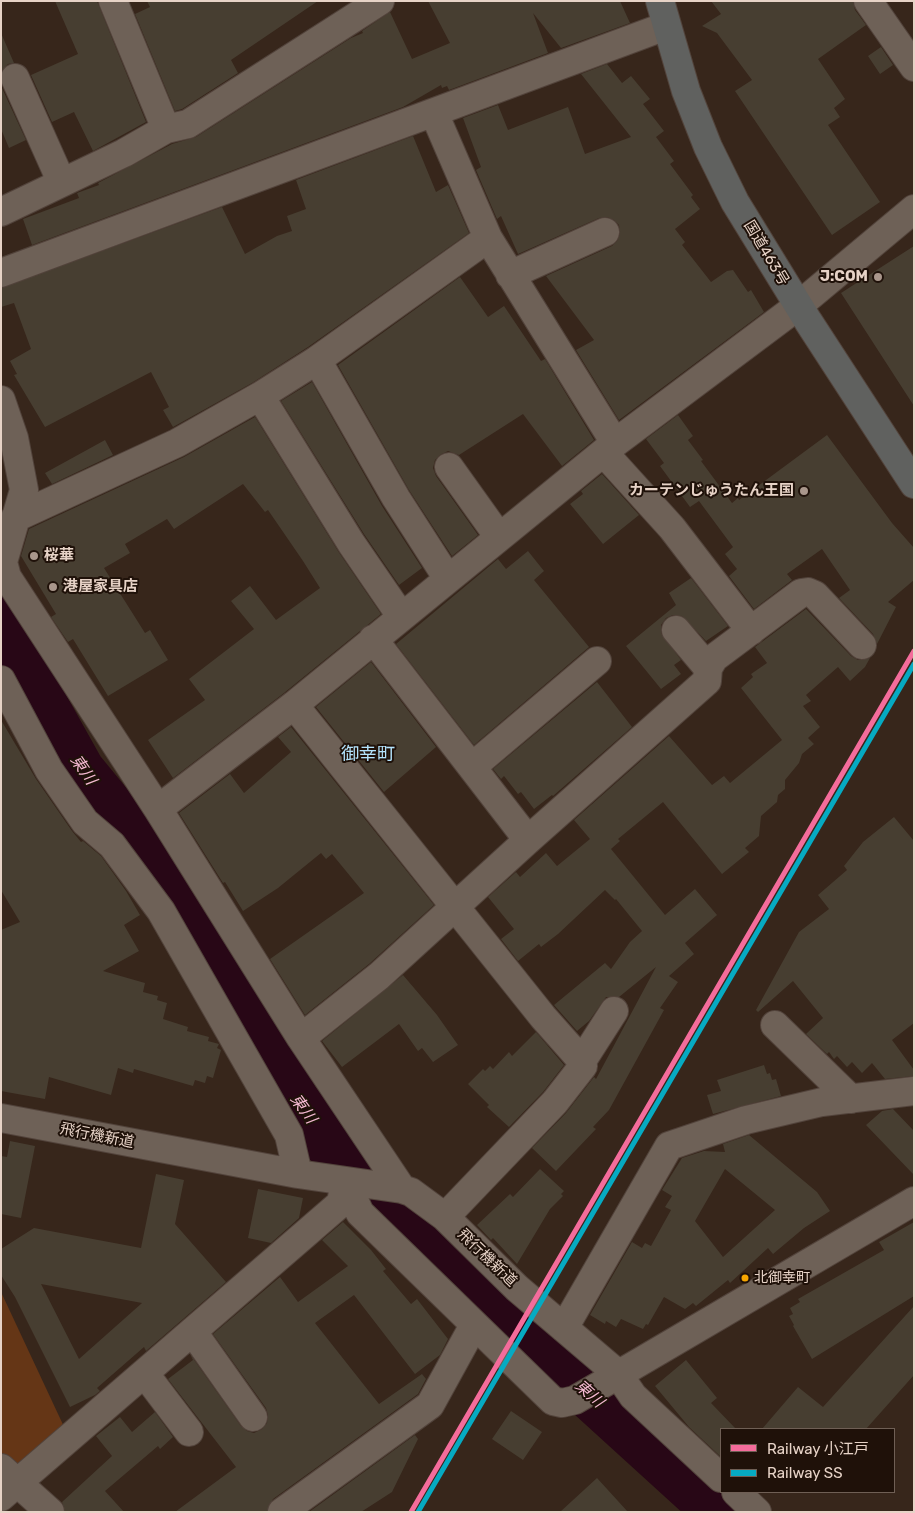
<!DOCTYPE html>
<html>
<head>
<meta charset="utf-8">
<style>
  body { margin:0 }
  #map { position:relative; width:915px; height:1513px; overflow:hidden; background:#37261b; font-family:Rubik,"Noto Sans JP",sans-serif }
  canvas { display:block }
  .frame { position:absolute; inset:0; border:2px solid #e7d3c7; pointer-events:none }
  .legend { position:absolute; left:720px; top:1428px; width:175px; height:65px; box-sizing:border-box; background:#1f1109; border:1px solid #6f5f55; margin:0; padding:6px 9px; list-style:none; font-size:15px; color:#e7d3c7 }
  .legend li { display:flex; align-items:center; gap:10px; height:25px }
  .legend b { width:25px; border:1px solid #6f5f55 }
</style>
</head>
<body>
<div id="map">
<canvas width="915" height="1513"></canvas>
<div class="frame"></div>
<ul class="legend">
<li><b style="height:6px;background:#f46c9b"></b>Railway 小江戸</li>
<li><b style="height:6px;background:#06aac2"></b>Railway SS</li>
</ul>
</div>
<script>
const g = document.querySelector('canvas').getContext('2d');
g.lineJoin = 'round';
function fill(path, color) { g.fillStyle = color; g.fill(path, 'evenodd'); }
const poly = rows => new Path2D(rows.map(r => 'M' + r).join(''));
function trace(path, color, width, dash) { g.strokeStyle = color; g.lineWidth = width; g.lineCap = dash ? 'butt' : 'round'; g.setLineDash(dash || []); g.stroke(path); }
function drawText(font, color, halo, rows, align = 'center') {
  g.font = font + ' Rubik,"Noto Sans JP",sans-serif'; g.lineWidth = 4; g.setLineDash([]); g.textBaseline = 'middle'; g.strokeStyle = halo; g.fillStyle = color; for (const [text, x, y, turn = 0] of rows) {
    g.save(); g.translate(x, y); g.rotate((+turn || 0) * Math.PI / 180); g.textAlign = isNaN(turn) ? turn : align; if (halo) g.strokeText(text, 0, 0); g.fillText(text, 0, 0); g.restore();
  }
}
const green = poly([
  [1,1292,66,1431,22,1474,1,1457]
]);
const river = poly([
  [1,617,13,650,80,770,144,848,223,971,295,1100,325,1140,406,1228,718,1512]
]);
const building = poly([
  [55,1,97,1,146,122,93,151,74,112,52,122,31,75,78,54],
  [147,1,318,1,231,60,238,73,182,109,175,111,135,14,150,7],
  [428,1,620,1,630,23,561,48,533,13,548,53,449,90,447,86,442,88,441,85,403,107,32,245,23,219,79,198,77,193,99,185,98,183,172,144,196,137,351,38,363,33,362,31,390,12,412,59,450,43],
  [711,1,853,1,855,10,866,25,818,59,845,99,834,108,840,117,828,125,880,202,832,235,735,91,752,80,717,33,702,26,721,14],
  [1,33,14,63,8,64,1,72],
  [881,47,893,65,880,74,868,56],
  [607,64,622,83,631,76,650,99,643,104,664,131,656,137,674,161,670,164,693,195,691,197,700,209,675,229,685,242,682,245,711,282,727,271,733,270,748,292,751,290,764,312,619,420,576,350,594,340,546,276,612,246,617,241,620,234,619,225,614,220,607,217,599,218,518,254,501,216,497,219,476,170,481,167,463,118,498,105,508,130,568,107,585,154,631,137,581,74],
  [1,86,26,140,9,148,1,129],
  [413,136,436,192,448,185,469,233,308,347,252,383,173,427,163,410,169,407,151,372,45,427,14,375,17,374,10,361,31,349,14,303,1,307,1,288,222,207,245,254,277,236,292,231,287,216,306,209,296,180],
  [914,246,914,406,841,293],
  [460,277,488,317,504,306,541,361,545,359,594,440,562,466,523,414,459,455,448,451,440,455,435,460,433,468,436,476,478,535,452,556,409,490,338,365],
  [312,382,382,506,422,568,399,585,364,534,281,401],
  [678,415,693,436,688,440,703,460,701,461,732,503,738,498,739,500,827,435,892,523,914,548,914,580,888,602,896,607,877,644,873,634,839,598,850,590,822,549,787,574,792,580,754,609,729,576,737,569,725,554,733,547,699,501,690,507,660,466,664,463,646,439],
  [255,417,338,551,381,614,284,693,173,778,148,740,205,700,189,679,254,629,231,601,250,586,276,620,320,588,303,561,268,510,265,512,243,484,174,529,167,519,125,544,130,553,104,568,145,633,150,630,168,660,108,696,73,639,68,642,51,617,56,614,21,556,29,529,184,457],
  [105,440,113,455,52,484,45,473],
  [602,474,639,515,603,544,570,504,583,494,581,491],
  [528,551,544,571,534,580,589,647,474,745,396,644,498,559,506,569],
  [691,578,728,626,706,641,682,616,673,615,666,618,661,625,661,633,681,660,674,665,681,674,661,689,626,646,676,605,669,593],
  [806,609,851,656,858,660,870,658,865,667,850,681,838,667,806,695,811,701,803,706,820,727,808,738,814,744,802,754,799,763,785,780,785,789,778,795,777,802,761,816,759,836,745,848,749,852,722,874,663,802,618,839,620,841,611,849,665,915,695,889,717,915,685,943,694,954,669,976,678,982,660,1008,664,1010,609,1110,593,1127,596,1129,556,1171,532,1148,566,1113,594,1077,596,1079,656,967,619,997,606,997,589,1021,577,1031,554,1005,605,963,611,969,630,942,642,931,616,899,615,900,605,890,558,934,541,947,539,944,518,961,501,939,514,929,488,897,516,872,520,877,546,853,557,866,590,839,574,820,669,736,712,785,724,776,730,783,782,740,741,688,753,677,751,674,767,663,755,647],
  [371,662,436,747,384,792,316,707],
  [597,682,632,727,553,796,552,795,534,809,521,792,518,794,504,776,501,779,493,769],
  [1,720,36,779,72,831,81,842,83,841,101,856,126,891,140,915,124,925,139,951,103,971,145,983,143,992,158,996,157,1000,167,1003,163,1019,188,1027,187,1031,209,1037,208,1041,219,1044,217,1048,221,1050,213,1078,207,1076,205,1083,195,1080,193,1086,134,1069,133,1073,118,1068,111,1095,49,1077,45,1099,1,1091,1,930,20,922,1,890],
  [291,727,434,905,369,964,305,1015,270,959,364,893,332,854,326,859,321,853,278,888,243,911,225,882,223,883,179,813,230,774,244,793,291,752,278,737],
  [894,817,914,841,914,1023,892,1040,914,1070,914,1076,885,1079,872,1063,862,1073,852,1062,847,1067,837,1056,834,1059,829,1052,827,1054,806,1034,823,1018,793,981,758,1012,756,1010,799,932,829,909,818,895,847,870,844,866,863,842],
  [403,975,437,1015,458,1045,433,1062,422,1048,418,1051,399,1024,342,1067,322,1041],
  [536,1032,564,1065,543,1092,509,1127,487,1107,489,1105,468,1084,483,1069,485,1071,490,1066,493,1069,509,1052,512,1056],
  [764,1065,767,1074,770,1073,772,1080,776,1079,781,1096,713,1114,707,1095,721,1091,717,1080],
  [893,1109,914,1131,914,1175,866,1125,882,1111],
  [749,1135,817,1192,830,1211,804,1228,773,1254,768,1248,730,1283,728,1280,696,1306,693,1303,685,1309,664,1297,648,1325,646,1324,643,1329,621,1319,616,1327,606,1321,605,1324,590,1315,632,1242,642,1248,645,1243,651,1246,671,1210,665,1207,672,1196,662,1190,682,1158,704,1151,725,1152,723,1144],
  [725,1169,775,1210,723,1257,695,1221],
  [10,1141,35,1146,21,1218,1,1214,1,1156,7,1157],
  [540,1169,564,1191,561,1194,563,1196,550,1209,517,1264,493,1238,491,1240,477,1225,510,1194,513,1197],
  [156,1174,184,1180,175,1224,226,1282,146,1351,144,1347,97,1388,100,1391,95,1395,70,1407,15,1297,1,1275,1,1249,34,1228,141,1248],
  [41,1284,142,1303,79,1359],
  [258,1189,303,1198,299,1218,271,1243,248,1238],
  [343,1222,371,1250,386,1269,383,1271,411,1304,417,1299,448,1339,440,1355,415,1374,354,1295,315,1323,379,1404,422,1374,426,1379,418,1394,273,1499,267,1512,175,1512,236,1467,168,1379,193,1360,190,1354,241,1426,247,1431,254,1433,262,1429,267,1423,268,1415,266,1408,213,1334,280,1277,298,1302,348,1266,322,1240],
  [914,1222,914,1296,812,1359,793,1326,794,1325,789,1316,793,1314,790,1308,800,1302,798,1299,884,1250,879,1242],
  [914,1306,914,1375,866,1429,762,1429,798,1387,823,1407],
  [686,1360,717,1398,711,1403,736,1429,721,1429,721,1457,689,1427,655,1386],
  [511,1411,542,1432,523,1460,492,1439],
  [155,1412,173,1437,160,1449,158,1446,105,1491,124,1512,65,1512,62,1502,112,1456,96,1436,120,1417,132,1432],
  [415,1435,418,1439,392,1492,361,1512,309,1512],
  [597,1478,628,1512,560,1512]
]);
const minor = poly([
  [113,1,166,129],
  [868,1,914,67],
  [15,78,61,181],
  [434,113,488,238,615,443],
  [1,212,124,153,166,129,188,124,380,1],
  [1,273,666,26],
  [510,275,605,232],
  [317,360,396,498,448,579],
  [260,396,351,543,401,616],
  [1,400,14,438,24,490,3,562,7,577,158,809,301,1038,402,1189],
  [604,453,672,528,751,631],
  [449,467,499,537],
  [15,518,177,443,260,396,317,360,488,238],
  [676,630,708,668],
  [373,639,528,840],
  [1,680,49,770,85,822,112,845,161,911,289,1135,298,1174],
  [294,705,543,1017,582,1061,583,1066,555,1102,445,1217],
  [473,766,597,661],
  [158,809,294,705,615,443,798,306,914,209],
  [775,1025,851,1099],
  [301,1038,379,976,528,840,707,681,708,668,714,658,801,593,808,592,815,595,862,645],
  [582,1061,614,1011],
  [1,1118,298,1174,402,1189,411,1192,445,1217,517,1288,618,1374,633,1396,721,1478],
  [345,1181,360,1213,553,1401,562,1403,575,1400,914,1201],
  [564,1328,669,1146,746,1120,822,1102,914,1091],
  [193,1332,253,1417],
  [145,1374,189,1432],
  [1,1468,50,1512],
  [736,1492,757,1512],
  [1,1497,341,1203,345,1181],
  [282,1512,430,1405,474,1325]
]);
const highway = poly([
  [660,1,686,91,708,147,735,202,808,321,914,484]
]);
const rail1 = poly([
  [411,1512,914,651]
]);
const rail2 = poly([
  [418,1512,914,664]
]);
const markers = [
  [878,277,5,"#a9968b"],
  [804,491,5,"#a9968b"],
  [34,556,5,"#a9968b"],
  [53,587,5,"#a9968b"],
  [745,1278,4.5,"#f7a600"]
];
const busNames = [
  ["北御幸町",754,1278]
];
const streetNames = [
  ["国道463号",766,253,59],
  ["飛行機新道",97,1136,11],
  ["飛行機新道",487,1258,44]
];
const poiNames = [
  ["J:COM",868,277],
  ["カーテンじゅうたん王国",794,491],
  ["桜華",44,556,"left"],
  ["港屋家具店",63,587,"left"]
];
const waterNames = [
  ["東川",83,770,55],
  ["東川",303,1109,54],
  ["東川",589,1394,42]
];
const quarterNames = [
  ["御幸町",368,755]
];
fill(green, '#653616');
trace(river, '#280716', 49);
fill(building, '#473e31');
trace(minor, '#52433b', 30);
trace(highway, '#52433b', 30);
trace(minor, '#6e6157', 28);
trace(highway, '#60615f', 28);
trace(rail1, '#f46c9b', 5);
trace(rail2, '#06aac2', 5);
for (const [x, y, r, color] of markers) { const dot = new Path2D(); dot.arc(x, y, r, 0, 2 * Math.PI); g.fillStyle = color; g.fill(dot); trace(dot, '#1f1109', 2); }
drawText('14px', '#e7d3c7', '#1f1109', busNames, 'left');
drawText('15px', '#e7d3c7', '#1f1109', streetNames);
drawText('bold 15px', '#e7d3c7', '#1f1109', poiNames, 'right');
drawText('italic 16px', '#f5b9d2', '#1f1109', waterNames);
drawText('18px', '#b3e2fb', '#1f1109', quarterNames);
</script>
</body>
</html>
